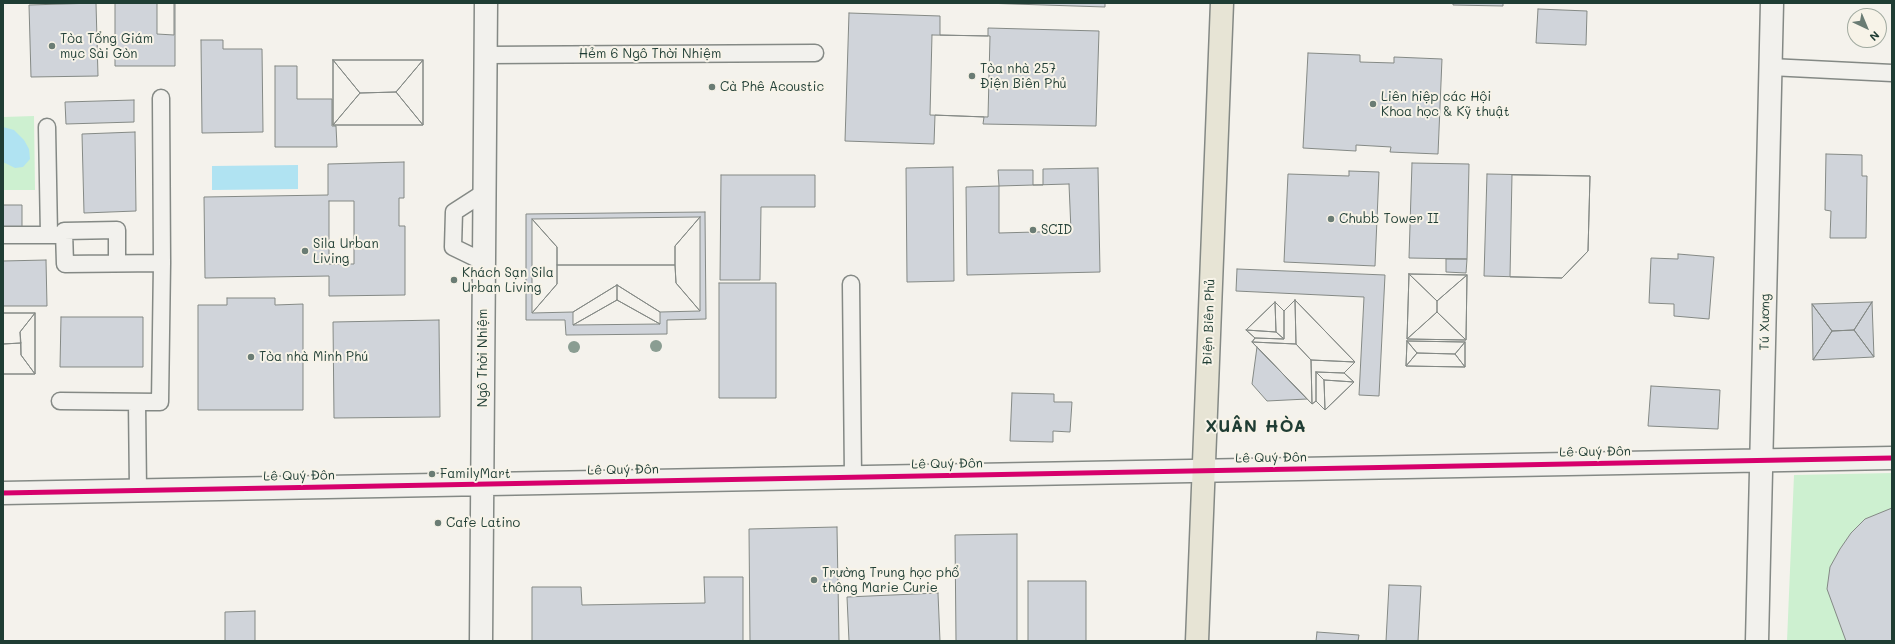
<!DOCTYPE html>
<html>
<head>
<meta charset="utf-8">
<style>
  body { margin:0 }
  #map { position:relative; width:1895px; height:644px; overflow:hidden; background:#f4f2ec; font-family:Mali,sans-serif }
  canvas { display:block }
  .frame { position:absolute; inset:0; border:4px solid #1f3d34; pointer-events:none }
  .north { position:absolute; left:1847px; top:8px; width:40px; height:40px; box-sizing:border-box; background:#f7f3e8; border:1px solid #a1aaa0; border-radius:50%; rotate:136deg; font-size:11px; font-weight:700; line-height:16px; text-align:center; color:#1f3d34 }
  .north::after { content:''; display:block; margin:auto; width:14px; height:18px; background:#6a7c74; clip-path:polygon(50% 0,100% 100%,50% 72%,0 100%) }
</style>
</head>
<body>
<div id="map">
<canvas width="1895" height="644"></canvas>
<div class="frame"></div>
<div class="north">N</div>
</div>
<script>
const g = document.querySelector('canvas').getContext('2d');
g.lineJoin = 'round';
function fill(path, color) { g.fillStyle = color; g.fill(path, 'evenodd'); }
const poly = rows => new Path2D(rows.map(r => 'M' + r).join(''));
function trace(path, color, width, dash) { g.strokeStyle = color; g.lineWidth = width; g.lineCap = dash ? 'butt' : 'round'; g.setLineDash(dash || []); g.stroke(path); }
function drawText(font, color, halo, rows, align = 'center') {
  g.font = font + ' Mali,sans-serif'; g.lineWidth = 4; g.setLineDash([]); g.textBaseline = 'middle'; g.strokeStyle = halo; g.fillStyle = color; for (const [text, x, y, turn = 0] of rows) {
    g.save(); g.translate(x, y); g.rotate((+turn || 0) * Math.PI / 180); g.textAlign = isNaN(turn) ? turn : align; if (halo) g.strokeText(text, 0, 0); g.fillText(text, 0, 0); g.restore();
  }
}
const green = poly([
  [34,116,35,190,3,190,3,117],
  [1892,473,1892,641,1787,641,1794,475]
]);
const water = poly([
  [3,127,14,130,24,140,29,149,30,159,23,167,15,168,3,162],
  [298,165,298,189,212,190,212,166]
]);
const building = poly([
  [96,3,98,76,31,77,29,5,96,3],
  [115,3,175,3,175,66,115,66,115,3],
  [157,3,174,3,174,35,157,34,157,3],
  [983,3,1105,3,1105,7,983,3],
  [1453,3,1503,3,1503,6,1453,5,1453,3],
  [1538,9,1587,11,1586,45,1536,43,1538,9],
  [849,13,940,16,940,35,988,36,988,28,1099,31,1096,126,983,124,984,117,935,115,934,144,845,141,849,13],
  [932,35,990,36,988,117,930,115,932,35],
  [201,40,223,40,223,49,262,49,263,132,202,133,201,40],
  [1308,53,1360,55,1360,62,1394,63,1394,57,1442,59,1438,154,1390,152,1391,147,1356,145,1356,151,1303,148,1308,53],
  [333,60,423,60,423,125,333,125,333,60],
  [333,60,360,93,333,125,333,60],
  [333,60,423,60,396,92,360,93,333,60],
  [423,60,423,125,396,92,423,60],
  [275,66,297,66,297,99,332,99,332,126,336,126,337,147,275,147,275,66],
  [396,92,423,125,333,125,360,93,396,92],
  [134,100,134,122,66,124,65,102,134,100],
  [135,132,136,211,84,213,82,134,135,132],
  [1826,154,1862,155,1862,176,1867,176,1866,238,1830,238,1831,211,1825,210,1826,154],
  [404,162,404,198,399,198,399,226,405,226,405,295,329,296,329,276,205,278,204,197,328,195,328,164,404,162],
  [1412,163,1469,164,1467,259,1409,258,1412,163],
  [953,167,954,281,907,282,906,168,953,167],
  [1098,168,1100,272,967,275,966,187,999,186,998,170,1033,170,1033,185,1043,185,1043,169,1098,168],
  [1349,171,1379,172,1375,266,1284,262,1288,174,1349,176,1349,171],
  [1487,174,1590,176,1588,251,1562,278,1484,276,1487,174],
  [721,175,815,175,815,207,761,207,760,280,720,280,721,175],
  [1512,175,1590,176,1588,251,1562,278,1510,277,1512,175],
  [1069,184,1071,231,999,233,999,186,1069,184],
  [329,201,354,201,354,264,329,264,329,201],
  [3,205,22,205,22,227,3,228,3,205],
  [705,212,706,319,667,320,667,334,566,335,565,320,526,320,526,214,705,212],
  [700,217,700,311,676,283,675,265,675,246,700,217],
  [700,217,675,246,675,265,557,265,557,247,532,219,700,217],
  [532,219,557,247,557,284,532,313,532,219],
  [1678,254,1714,257,1709,319,1674,316,1674,304,1649,303,1651,258,1678,259,1678,254],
  [1446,259,1467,259,1466,273,1446,272,1446,259],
  [46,260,47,306,3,306,3,261,46,260],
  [557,265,675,265,676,283,700,311,660,312,617,285,573,312,532,313,557,284,557,265],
  [1237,269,1385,275,1379,396,1359,395,1364,297,1236,291,1237,269],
  [1409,274,1467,275,1466,340,1407,339,1409,274],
  [1409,274,1467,275,1437,301,1409,274],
  [1409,274,1437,301,1437,312,1407,339,1409,274],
  [1467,275,1466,340,1437,312,1437,301,1467,275],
  [719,283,776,283,776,398,719,398,719,283],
  [617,285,660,312,660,324,617,300,617,285],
  [617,285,617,300,573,325,573,312,617,285],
  [227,298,275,298,275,305,303,304,303,410,198,410,198,305,227,305,227,298],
  [617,300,660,324,573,325,617,300],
  [1295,300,1355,362,1344,373,1354,382,1325,410,1316,401,1312,404,1252,342,1255,338,1246,330,1275,302,1284,311,1295,300],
  [1295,300,1355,362,1311,360,1296,344,1295,300],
  [1295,300,1296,344,1252,342,1255,338,1284,339,1284,311,1295,300],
  [1275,302,1284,311,1284,339,1276,332,1275,302],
  [1275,302,1276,332,1246,330,1275,302],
  [1872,302,1854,330,1832,331,1812,304,1872,302],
  [1872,302,1874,357,1854,330,1872,302],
  [1812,304,1832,331,1813,360,1812,304],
  [1437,312,1466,340,1407,339,1437,312],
  [3,313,35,313,35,374,3,374,3,313],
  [3,313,35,313,20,332,21,343,3,344,3,313],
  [35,313,35,374,21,355,20,332,35,313],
  [61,317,143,317,143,367,60,367,61,317],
  [439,320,440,417,334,418,333,322,439,320],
  [1246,330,1276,332,1284,339,1255,338,1246,330],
  [1854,330,1874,357,1813,360,1832,331,1854,330],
  [1407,341,1465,342,1465,367,1406,366,1407,341],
  [1407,341,1417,353,1406,366,1407,341],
  [1407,341,1465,342,1455,354,1417,353,1407,341],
  [1252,342,1296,344,1311,360,1312,404,1252,342],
  [1465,342,1465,367,1455,354,1465,342],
  [21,343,21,355,35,374,3,374,3,344,21,343],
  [1257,347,1307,399,1267,401,1252,384,1257,347],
  [1417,353,1455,354,1465,367,1406,366,1417,353],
  [1311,360,1355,362,1344,373,1316,372,1316,401,1312,404,1311,360],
  [1316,372,1344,373,1354,382,1324,380,1316,372],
  [1316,372,1324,380,1325,410,1316,401,1316,372],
  [1324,380,1354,382,1325,410,1324,380],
  [1651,386,1720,390,1718,429,1648,426,1651,386],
  [1012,393,1054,394,1054,402,1072,402,1070,432,1053,431,1053,442,1010,441,1012,393],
  [1892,508,1892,641,1846,641,1827,589,1830,567,1840,549,1851,533,1865,519,1892,508],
  [837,527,839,641,750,641,749,529,837,527],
  [1017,534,1017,641,956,641,955,535,1017,534],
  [704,577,743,577,743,641,532,641,532,587,581,587,582,605,705,603,704,577],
  [1028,581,1086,581,1086,641,1028,641,1028,581],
  [1389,585,1421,586,1418,641,1386,641,1389,585],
  [938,593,940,641,849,641,847,597,938,593],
  [255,611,255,641,225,641,225,612,255,611],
  [1317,632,1359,635,1358,641,1316,641,1317,632]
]);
const lane = poly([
  [486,55,815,53],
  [1770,67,1892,73],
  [47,127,49,235],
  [3,235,59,235],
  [484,262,453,247,454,212,485,192],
  [117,263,117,230,64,231,65,264,162,263,161,98],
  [851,284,853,477],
  [60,401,160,402,162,263],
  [137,402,138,490]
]);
const secondary = poly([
  [3,493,1892,458],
  [481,641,486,3],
  [1757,641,1772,3]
]);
const primary = poly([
  [1197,641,1222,3]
]);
const cycleway = poly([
  [3,493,1892,458]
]);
const trees = [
  [656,346],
  [574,347]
];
const markers = [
  [52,46,4,"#6a7c74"],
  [972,76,4,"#6a7c74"],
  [712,87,4,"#6a7c74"],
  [1373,104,4,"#6a7c74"],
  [1331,219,4,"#6a7c74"],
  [1033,230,4,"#6a7c74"],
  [305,251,4,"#6a7c74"],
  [454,280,4,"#6a7c74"],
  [251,357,4,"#6a7c74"],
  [432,474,4,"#6a7c74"],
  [438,523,4,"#6a7c74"],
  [814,580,4,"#6a7c74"]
];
const poiNames = [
  ["Tòa Tổng Giám",60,39],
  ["mục Sài Gòn",60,54],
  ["Tòa nhà 257",980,69],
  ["Điện Biên Phủ",980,84],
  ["Cà Phê Acoustic",720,87],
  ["Liên hiệp các Hội",1381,97],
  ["Khoa học & Kỹ thuật",1381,112],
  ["Chubb Tower II",1339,219],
  ["SCID",1041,230],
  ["Sila Urban",313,244],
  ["Living",313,259],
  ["Khách Sạn Sila",462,273],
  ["Urban Living",462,288],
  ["Tòa nhà Minh Phú",259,357],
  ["FamilyMart",440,474],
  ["Cafe Latino",446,523],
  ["Trường Trung học phổ",822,573],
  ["thông Marie Curie",822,588]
];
const streetNames = [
  ["Hẻm 6 Ngô Thời Nhiệm",650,54],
  ["Điện Biên Phủ",1209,322,-88],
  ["Tú Xương",1765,322,-89],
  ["Ngô Thời Nhiệm",483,358,-90],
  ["Lê Quý Đôn",1595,452,-1],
  ["Lê Quý Đôn",1271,458,-1],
  ["Lê Quý Đôn",947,464,-1],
  ["Lê Quý Đôn",623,470,-1],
  ["Lê Quý Đôn",299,476,-1]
];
const districtNames = [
  ["XUÂN HÒA",1256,427]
];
fill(green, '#cdf0d0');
fill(water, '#b0e3f2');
fill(building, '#d0d4da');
trace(building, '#848985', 1);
trace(lane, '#848985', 19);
trace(secondary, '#848985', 25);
trace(primary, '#848985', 25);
trace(lane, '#f2f1ed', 16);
trace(secondary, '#f2f1ed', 22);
trace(primary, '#e7e4d5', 22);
trace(cycleway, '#d6006c', 5);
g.fillStyle = '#8a9d92';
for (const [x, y] of trees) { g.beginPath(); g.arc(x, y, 6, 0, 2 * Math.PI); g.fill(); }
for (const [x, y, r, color] of markers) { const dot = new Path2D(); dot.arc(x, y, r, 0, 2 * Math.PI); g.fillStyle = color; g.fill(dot); trace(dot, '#f7f3e8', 1.5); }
drawText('13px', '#1f3d34', '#f7f3e8', poiNames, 'left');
drawText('13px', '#1f3d34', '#f7f3e8', streetNames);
g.letterSpacing = '1px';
drawText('bold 17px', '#1f3d34', '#f7f3e8', districtNames);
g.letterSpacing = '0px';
</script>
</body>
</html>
